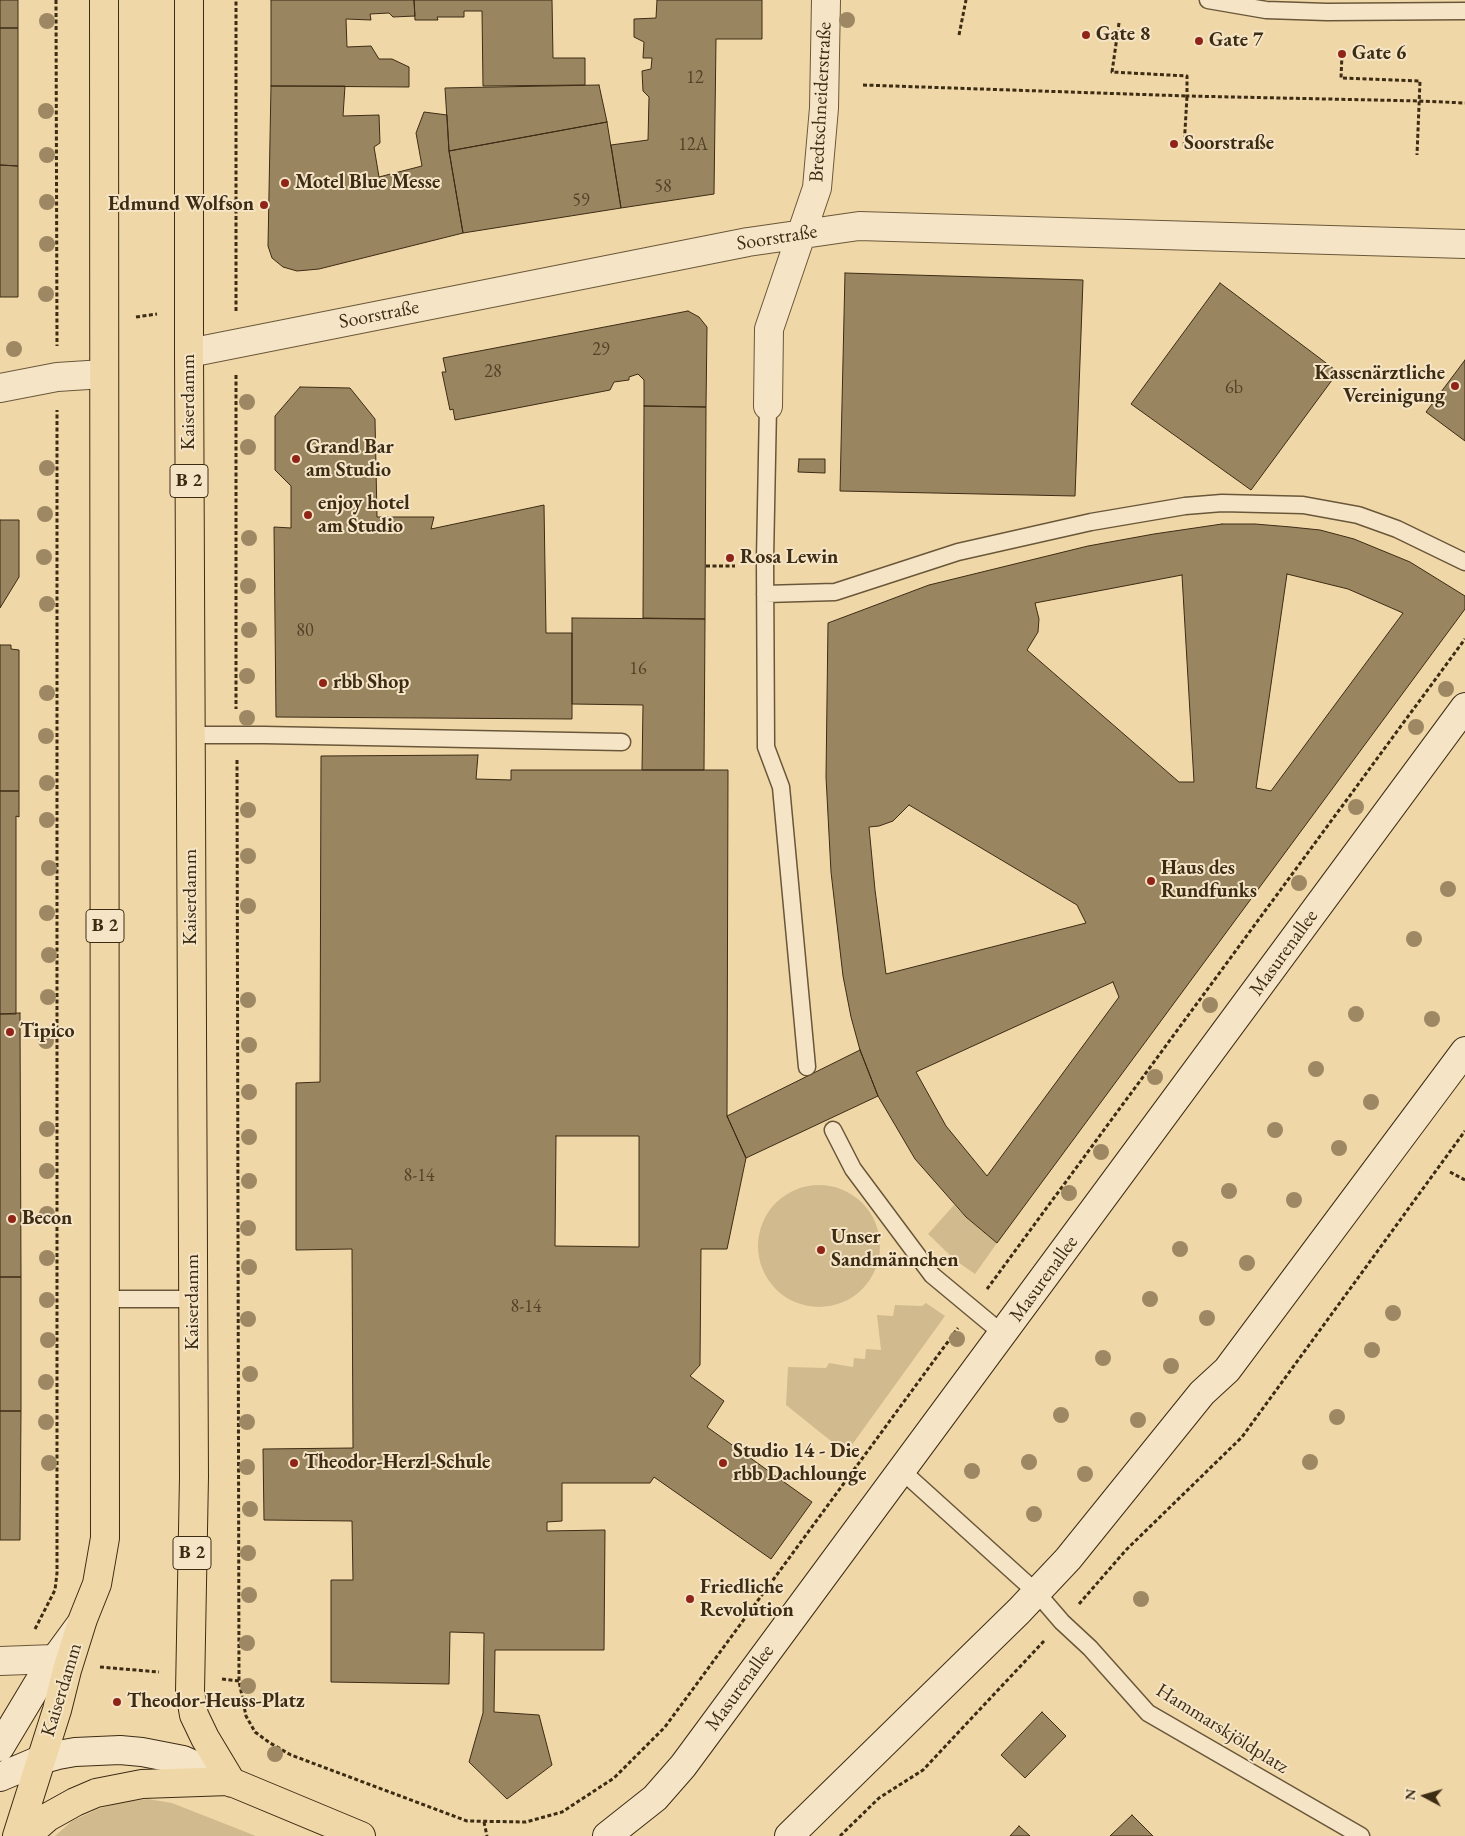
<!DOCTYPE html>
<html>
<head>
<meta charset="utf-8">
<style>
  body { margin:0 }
  #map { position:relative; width:1465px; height:1836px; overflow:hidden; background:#f0d7a8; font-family:"EB Garamond",serif }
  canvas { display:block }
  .north { position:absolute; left:1400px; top:1771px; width:50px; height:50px; -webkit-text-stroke:4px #f5e5c6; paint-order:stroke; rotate:276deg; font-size:14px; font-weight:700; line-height:20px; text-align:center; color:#3d2c14 }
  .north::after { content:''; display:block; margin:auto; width:18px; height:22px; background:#3d2c14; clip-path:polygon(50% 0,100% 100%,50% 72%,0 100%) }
</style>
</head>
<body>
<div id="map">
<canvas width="1465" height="1836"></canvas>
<div class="north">N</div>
</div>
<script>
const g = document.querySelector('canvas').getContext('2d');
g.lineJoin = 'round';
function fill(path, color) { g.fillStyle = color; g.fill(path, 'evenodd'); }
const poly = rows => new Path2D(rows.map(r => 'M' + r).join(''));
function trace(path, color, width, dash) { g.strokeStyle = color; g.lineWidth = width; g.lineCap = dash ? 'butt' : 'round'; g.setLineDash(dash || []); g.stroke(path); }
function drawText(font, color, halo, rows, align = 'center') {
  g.font = font + ' "EB Garamond",serif'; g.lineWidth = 4; g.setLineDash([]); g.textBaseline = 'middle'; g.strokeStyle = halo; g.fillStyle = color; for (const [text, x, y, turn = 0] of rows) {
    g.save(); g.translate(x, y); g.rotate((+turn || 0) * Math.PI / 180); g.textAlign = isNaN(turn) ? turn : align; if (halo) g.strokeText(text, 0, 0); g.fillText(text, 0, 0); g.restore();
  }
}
const green = poly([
  '758 1246a61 61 0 1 1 122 0a61 61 0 1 1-122 0Z',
  [954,1205,966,1217,997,1243,975,1274,955,1260,928,1234],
  [926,1303,945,1316,846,1453,786,1405,788,1367,826,1368,829,1363,853,1367,854,1358,865,1359,866,1349,881,1350,877,1315,893,1316,895,1305,922,1306],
  [148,1799,172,1803,256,1836,55,1836,72,1821,98,1809,122,1802]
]);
const building = poly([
  [0,0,18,0,18,28,0,28,0,0],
  [271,0,414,0,415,16,393,17,389,13,370,14,371,20,346,19,347,47,371,46,379,59,392,59,409,67,409,87,271,86,271,0],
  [414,0,552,0,553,58,585,58,585,85,483,86,482,11,464,11,464,17,437,17,438,20,415,20,414,0],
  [657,0,762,0,762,39,716,39,714,194,621,208,611,145,648,140,649,97,643,91,642,71,651,69,652,58,643,58,644,42,634,37,634,19,656,18,657,0],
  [0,28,18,28,18,166,0,165,0,28],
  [599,85,607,122,449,151,445,88,599,85],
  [271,86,345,86,343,116,379,115,380,143,374,147,379,177,422,166,416,133,424,112,447,115,449,151,463,233,319,269,297,271,283,267,272,258,268,246,271,86],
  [607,122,621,208,463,233,449,151,607,122],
  [0,165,18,166,18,297,0,297,0,165],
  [845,273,1083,280,1075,496,840,491,845,273],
  [1220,283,1338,372,1251,490,1131,404,1220,283],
  [688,311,699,317,707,327,706,407,644,406,644,380,638,374,629,377,629,380,614,382,610,390,455,420,453,409,450,410,442,372,446,372,443,358,688,311],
  [1465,360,1465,441,1426,412,1465,360],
  [300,387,350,388,375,419,377,517,434,517,431,529,544,505,546,633,572,633,572,719,276,717,274,527,291,528,291,486,275,470,275,416,300,387],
  [644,406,706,407,705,619,643,618,644,406],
  [799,459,825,459,825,473,798,472,799,459],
  [0,520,19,520,19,577,0,608,0,520],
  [1222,524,1255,524,1291,527,1320,530,1354,539,1410,562,1465,596,1465,609,997,1243,966,1217,915,1159,878,1096,860,1050,851,1017,843,976,831,872,826,777,828,623,929,585,1088,546,1154,534,1222,524],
  [1287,574,1348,589,1403,613,1271,791,1256,788,1287,574],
  [1182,575,1194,782,1179,782,1027,650,1038,632,1039,619,1035,603,1182,575],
  [909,805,1077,905,1086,923,886,974,875,890,869,827,879,826,893,821,909,805],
  [1113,982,1119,997,987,1176,946,1126,916,1072,1113,982],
  [572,618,705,619,704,770,642,770,643,705,572,704,572,618],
  [0,645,11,645,11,649,19,650,19,791,0,791,0,645],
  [478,755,476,779,511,780,511,770,728,770,727,1116,746,1158,727,1249,701,1249,700,1365,690,1376,724,1401,707,1427,812,1502,771,1559,654,1477,650,1483,562,1483,562,1521,547,1522,547,1531,605,1530,604,1650,495,1650,494,1712,539,1715,552,1765,507,1799,469,1762,483,1713,484,1633,450,1632,449,1684,331,1682,331,1580,353,1580,352,1521,264,1520,263,1449,353,1448,352,1249,296,1250,296,1083,320,1082,321,756,478,755],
  [556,1136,639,1136,639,1247,555,1246,556,1136],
  [0,791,19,791,19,817,16,816,16,1014,0,1014,0,791],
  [20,1013,21,1277,0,1277,0,1014,20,1013],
  [860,1050,878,1096,746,1158,727,1116,860,1050],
  [0,1277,21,1277,21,1411,0,1411,0,1277],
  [0,1411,21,1411,20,1540,0,1540,0,1411],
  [1042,1712,1066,1736,1025,1778,1001,1755,1042,1712],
  [1132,1815,1153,1836,1110,1836,1132,1815],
  [1019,1826,1030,1836,1010,1836,1019,1826]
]);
const path = poly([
  [56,0,57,346],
  [1119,23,1112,72,1187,76,1187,96,1420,101,1465,103],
  [959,35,966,0],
  [1342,54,1341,78,1420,81,1417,155],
  [863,85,1187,96,1184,148],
  [236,311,236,0],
  [136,317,157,314],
  [236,375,236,709],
  [706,566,735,566],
  [237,760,239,1681,246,1716,255,1732,270,1743,291,1755,467,1821,526,1822,562,1812,614,1778,665,1727,958,1328],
  [1450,1172,1465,1180],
  [987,1289,1465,639],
  [1079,1604,1126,1550,1242,1437,1465,1131],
  [35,1629,55,1590,57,1573,57,410],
  [100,1667,159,1672],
  [222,1679,239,1681],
  [484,1822,487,1836],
  [840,1836,879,1798,923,1770,1044,1641]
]);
const service = poly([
  [1208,0,1266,10,1327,12,1465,11],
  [768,406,765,559,766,747,781,787,807,1067],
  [765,594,835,592,958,552,1091,522,1185,506,1222,503,1303,505,1358,515,1397,529,1465,562],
  [190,735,264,735,622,742],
  [833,1130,853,1169,932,1275,1003,1334],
  [105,1299,193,1299],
  [901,1470,1037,1593,1062,1622,1090,1648,1148,1713,1361,1836]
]);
const minor = poly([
  [189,353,748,242,859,226,1465,244],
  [0,388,57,377,104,374],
  [768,406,769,329,817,188,824,108,826,0],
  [0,1661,54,1659]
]);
const secondary = poly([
  [0,1747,42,1677,80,1625],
  [0,1777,40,1760,58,1755,75,1752,120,1750,142,1752,183,1760,229,1781],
  [607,1836,655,1798,683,1766,1465,707],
  [789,1836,1019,1611,1068,1559,1202,1393,1227,1370,1465,1051]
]);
const primary = poly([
  [189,0,189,353,194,1476,190,1692,194,1715,205,1738,232,1783],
  [17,1836,57,1710,67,1670,83,1619,97,1584,105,1538,104,0],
  [26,1836,48,1817,75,1802,96,1793,142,1784,229,1781,361,1836]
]);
const trees = [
  [847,20],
  [47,21],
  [46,111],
  [47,155],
  [47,202],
  [47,244],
  [46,294],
  [14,349],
  [247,402],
  [248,447],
  [47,468],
  [45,514],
  [249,538],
  [44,557],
  [248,586],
  [47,604],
  [249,630],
  [247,676],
  [1446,689],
  [47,693],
  [247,718],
  [1416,727],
  [46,736],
  [47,783],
  [1356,807],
  [248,810],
  [47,820],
  [248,856],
  [49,868],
  [1299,883],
  [1448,889],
  [248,906],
  [47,913],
  [1414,939],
  [49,955],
  [48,997],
  [248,1000],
  [1210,1005],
  [1356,1014],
  [1432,1019],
  [46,1041],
  [249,1045],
  [1316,1069],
  [1155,1077],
  [249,1092],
  [1371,1102],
  [47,1129],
  [1275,1130],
  [249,1137],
  [1339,1148],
  [1101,1152],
  [47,1171],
  [249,1181],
  [1229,1191],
  [1069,1193],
  [1294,1200],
  [47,1214],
  [248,1228],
  [1180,1249],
  [47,1258],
  [1247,1263],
  [249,1267],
  [1150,1299],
  [47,1300],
  [1393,1313],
  [1207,1318],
  [248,1319],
  [957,1339],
  [48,1340],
  [1372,1350],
  [1103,1358],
  [1171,1366],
  [250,1374],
  [46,1382],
  [1061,1415],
  [1337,1417],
  [1138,1420],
  [46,1422],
  [247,1422],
  [1029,1462],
  [1310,1462],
  [49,1463],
  [247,1467],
  [972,1471],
  [1085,1474],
  [250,1509],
  [1034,1514],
  [248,1553],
  [249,1595],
  [1141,1599],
  [247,1643],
  [248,1686],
  [275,1754]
];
const markers = [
  [1086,35,5,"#8f2418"],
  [1199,41,5,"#8f2418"],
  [1342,54,5,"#8f2418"],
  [1174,144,5,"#8f2418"],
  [285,183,5,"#8f2418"],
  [264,205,5,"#8f2418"],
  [1455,386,5,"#8f2418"],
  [296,459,5,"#8f2418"],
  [308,515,5,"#8f2418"],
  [730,558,5,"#8f2418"],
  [323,683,5,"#8f2418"],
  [1151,881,5,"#8f2418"],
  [10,1032,5,"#8f2418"],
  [12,1219,5,"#8f2418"],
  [821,1250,5,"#8f2418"],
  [294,1463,5,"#8f2418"],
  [723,1463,5,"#8f2418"],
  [690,1599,5,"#8f2418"],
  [117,1702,5,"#8f2418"]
];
const numberNames = [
  ["12",695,78],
  ["12A",693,145],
  ["58",663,187],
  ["59",581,201],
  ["29",601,350],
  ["28",493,372],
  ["6b",1234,388],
  ["80",305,631],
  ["16",638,669],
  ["8-14",419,1176],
  ["8-14",526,1307]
];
const shields = [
  [189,481,38],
  [105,926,38],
  [192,1553,38]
];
const shieldNames = [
  ["B 2",189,481],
  ["B 2",105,926],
  ["B 2",192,1553]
];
const poiNames = [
  ["Gate 8",1096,35],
  ["Gate 7",1209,41],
  ["Gate 6",1352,54],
  ["Soorstraße",1184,144],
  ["Motel Blue Messe",295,183],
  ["Edmund Wolfson",254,205,"right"],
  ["Kassenärztliche",1445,374,"right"],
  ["Vereinigung",1445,397,"right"],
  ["Grand Bar",306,448],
  ["am Studio",306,471],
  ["enjoy hotel",318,504],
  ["am Studio",318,527],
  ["Rosa Lewin",740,558],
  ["rbb Shop",333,683],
  ["Haus des",1161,869],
  ["Rundfunks",1161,892],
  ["Tipico",20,1032],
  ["Becon",22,1219],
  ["Unser",831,1238],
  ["Sandmännchen",831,1261],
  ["Studio 14 - Die",733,1452],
  ["rbb Dachlounge",733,1475],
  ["Theodor-Herzl-Schule",304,1463],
  ["Friedliche",700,1588],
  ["Revolution",700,1611],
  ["Theodor-Heuss-Platz",127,1702]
];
const streetNames = [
  ["Bredtschneiderstraße",821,102,-87],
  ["Soorstraße",777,238,-9],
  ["Soorstraße",379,315,-11],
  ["Kaiserdamm",189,402,-90],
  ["Kaiserdamm",191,897,-90],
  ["Masurenallee",1284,953,-54],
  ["Masurenallee",1044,1279,-54],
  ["Kaiserdamm",193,1302,-90],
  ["Masurenallee",740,1688,-54],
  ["Kaiserdamm",62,1690,-73],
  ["Hammarskjöldplatz",1222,1729,32]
];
fill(green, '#d2ba8f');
fill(building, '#9a8561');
trace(building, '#3d2c14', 1);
trace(service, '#6a5739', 19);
trace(minor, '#6a5739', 30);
trace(secondary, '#3d2c14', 30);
trace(primary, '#3d2c14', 30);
trace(path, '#3d2c14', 3, [4, 2.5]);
trace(service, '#f5e5c6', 16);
trace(minor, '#f5e5c6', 28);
trace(secondary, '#f5e5c6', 28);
trace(primary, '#f0d7a8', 28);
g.fillStyle = '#9e8864';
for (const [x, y] of trees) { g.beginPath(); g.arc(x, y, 8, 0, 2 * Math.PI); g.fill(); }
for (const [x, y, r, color] of markers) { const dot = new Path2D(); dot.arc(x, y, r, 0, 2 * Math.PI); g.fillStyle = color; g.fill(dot); trace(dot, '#f5e5c6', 2); }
drawText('18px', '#544227', null, numberNames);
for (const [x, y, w] of shields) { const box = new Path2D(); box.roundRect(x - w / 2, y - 16.5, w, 33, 4); g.fillStyle = '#f5e5c6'; g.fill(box); trace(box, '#3d2c14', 1); }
drawText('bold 19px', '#3d2c14', null, shieldNames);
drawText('bold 20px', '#3d2c14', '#f5e5c6', poiNames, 'left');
drawText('20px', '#3d2c14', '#f5e5c6', streetNames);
</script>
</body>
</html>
